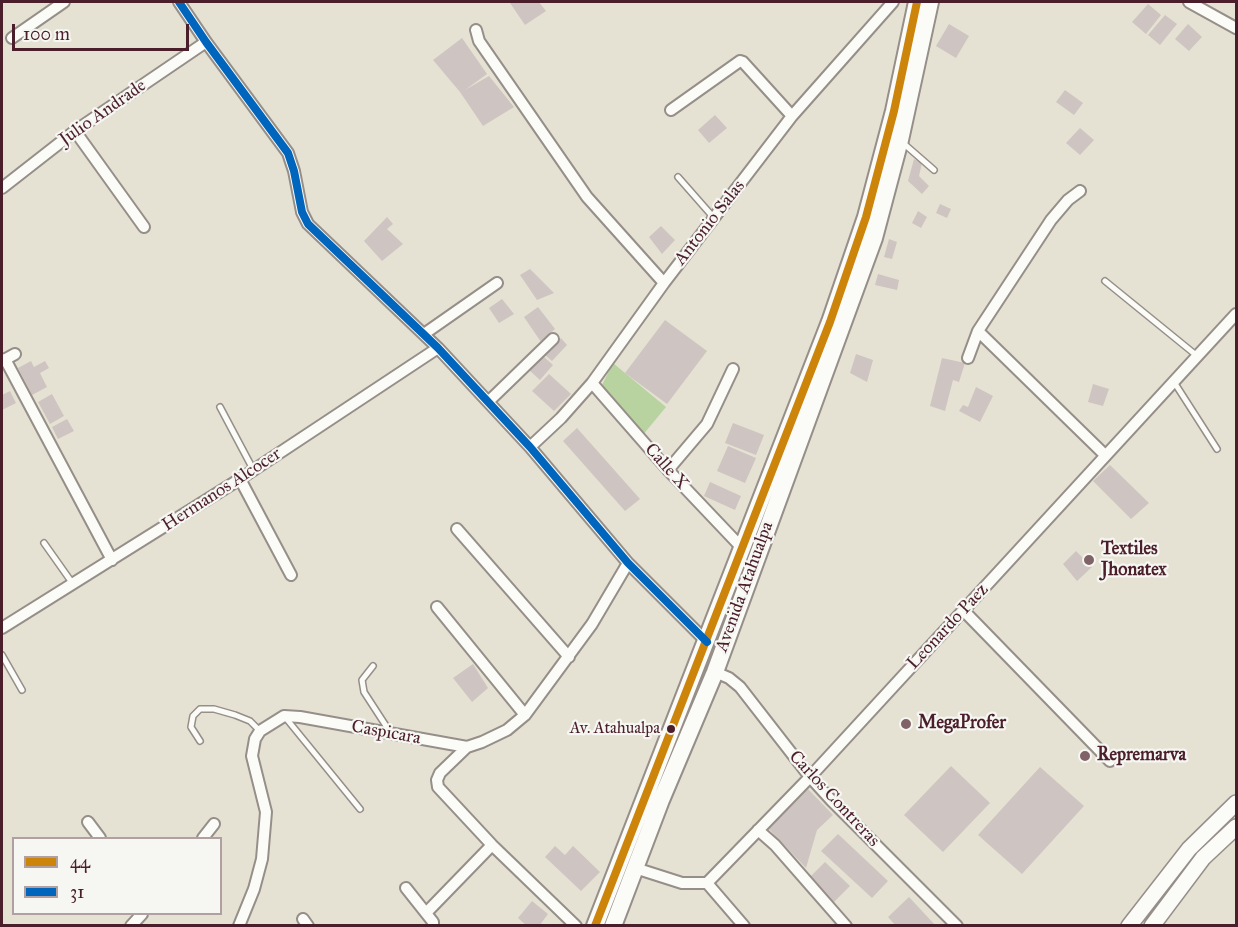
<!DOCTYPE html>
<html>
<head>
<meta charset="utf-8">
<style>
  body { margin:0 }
  #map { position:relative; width:1238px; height:927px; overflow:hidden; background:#e5e2d3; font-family:"IM FELL Great Primer",serif }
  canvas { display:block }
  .frame { position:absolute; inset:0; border:3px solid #4a1f2b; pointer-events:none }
  .legend { position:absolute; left:12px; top:837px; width:210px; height:78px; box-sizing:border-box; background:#f6f6f2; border:2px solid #b1a0a2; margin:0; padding:8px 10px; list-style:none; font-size:18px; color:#4a1f2b }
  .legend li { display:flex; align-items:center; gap:12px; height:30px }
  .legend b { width:30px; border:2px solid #b1a0a2 }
  .scale { position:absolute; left:12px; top:24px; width:177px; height:27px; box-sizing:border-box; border:3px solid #4a1f2b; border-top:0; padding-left:8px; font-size:18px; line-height:21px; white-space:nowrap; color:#4a1f2b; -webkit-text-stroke:4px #f6f6f2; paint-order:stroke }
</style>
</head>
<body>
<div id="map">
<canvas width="1238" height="927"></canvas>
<div class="frame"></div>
<ul class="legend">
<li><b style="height:8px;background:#cc840b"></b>44</li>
<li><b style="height:8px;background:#0065bd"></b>31</li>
</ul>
<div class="scale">100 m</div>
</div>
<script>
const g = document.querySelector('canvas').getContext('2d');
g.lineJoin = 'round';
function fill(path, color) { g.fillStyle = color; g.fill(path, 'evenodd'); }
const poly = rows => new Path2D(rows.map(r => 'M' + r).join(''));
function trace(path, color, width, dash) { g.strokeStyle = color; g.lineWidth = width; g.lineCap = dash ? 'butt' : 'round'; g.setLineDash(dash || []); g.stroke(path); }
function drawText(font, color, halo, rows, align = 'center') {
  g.font = font + ' "IM FELL Great Primer",serif'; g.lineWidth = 4.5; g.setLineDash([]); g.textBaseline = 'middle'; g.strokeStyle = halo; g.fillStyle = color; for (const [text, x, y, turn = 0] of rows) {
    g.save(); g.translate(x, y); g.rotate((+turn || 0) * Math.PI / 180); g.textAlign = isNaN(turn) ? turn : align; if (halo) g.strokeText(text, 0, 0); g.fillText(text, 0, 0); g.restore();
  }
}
const green = poly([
  [613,363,666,407,642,436,601,387]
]);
const building = poly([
  [511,2,539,2,546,11,525,25,510,3],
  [1148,4,1161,15,1146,34,1132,22],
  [1165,15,1177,24,1160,45,1148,35],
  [949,24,969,36,956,58,936,46],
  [1188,24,1202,37,1189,51,1175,39],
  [462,38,487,74,465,90,489,76,514,107,483,126,460,92,433,60],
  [1065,90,1083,103,1074,115,1056,102],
  [715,115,727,128,709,143,698,130],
  [1080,128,1094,140,1080,155,1066,143],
  [914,159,922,163,919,176,929,186,922,194,908,181],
  [940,204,951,209,947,218,936,213],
  [918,211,927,217,921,228,912,223],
  [387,217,393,224,387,229,403,244,382,261,364,241],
  [661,226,675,240,662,254,649,237],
  [889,239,897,242,892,259,884,257],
  [530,269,554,293,537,300,520,275],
  [878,274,899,280,897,290,875,285],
  [502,299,514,314,499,323,489,308],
  [538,307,555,329,541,342,524,317],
  [665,320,707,351,667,404,625,373],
  [561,338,567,345,552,361,545,355],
  [856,354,873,360,867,382,850,373],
  [543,356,553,365,540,380,529,370],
  [942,358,965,363,959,382,953,380,945,411,930,406],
  [31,361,34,367,45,361,49,368,40,373,47,387,32,395,18,368],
  [549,374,571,394,554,411,532,391],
  [1093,384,1109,389,1103,406,1088,402],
  [976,387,993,396,980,422,959,411,963,405,968,407],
  [10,391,16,403,2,410,2,395],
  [52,394,64,416,50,424,38,402],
  [67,419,74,431,58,439,52,427],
  [733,423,764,435,756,455,725,443],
  [577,428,640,499,625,511,563,441],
  [728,446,756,458,745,483,717,471],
  [1110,465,1149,503,1131,519,1093,481],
  [710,482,741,496,735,510,704,496],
  [1076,551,1092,567,1077,581,1063,564],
  [473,664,488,688,472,702,453,678],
  [951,766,990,803,943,852,904,815],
  [1040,767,1084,806,1022,874,978,835],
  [808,789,833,815,817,830,806,868,768,828],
  [838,834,888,881,872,898,821,851],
  [555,846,565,855,573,846,600,872,581,891,545,857],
  [825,862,850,886,833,903,808,879],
  [909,897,936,926,896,926,888,917],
  [532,901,548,914,539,926,527,926,518,918]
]);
const service = poly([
  [903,143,934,170],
  [678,177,714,218],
  [1105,281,1196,355],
  [1174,382,1217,449],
  [220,407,254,471],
  [44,543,73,584],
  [2,655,22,690],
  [373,666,362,680,364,692,390,732],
  [285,717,360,809],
  [200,741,191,727,193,716,200,709,214,709,235,715,250,721,260,731]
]);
const minor = poly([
  [179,2,206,42,288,153,294,171,302,212,308,224,438,348,530,447,628,563,707,642],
  [1189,2,1236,28],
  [476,30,479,41,587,197,664,283],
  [12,38,64,2],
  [671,110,740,61,743,62,792,116],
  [75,131,144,227],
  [2,188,75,131,206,42],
  [1080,191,1068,200,1051,220,978,331,1105,455],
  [424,334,497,283],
  [968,358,978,331],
  [5,359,112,560],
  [2,361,15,354],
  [592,383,668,470,743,549],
  [488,402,553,339],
  [530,447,561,418,592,383,664,283,792,116,893,2],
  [668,470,707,424,733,369],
  [240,479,291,575],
  [457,529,569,657],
  [437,607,525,715],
  [963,610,1110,761],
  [2,628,240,479,438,348],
  [715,672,729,678,740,687,810,777,831,800,957,926],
  [467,747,440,773,437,780,438,787,492,845,576,926],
  [88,822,100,838],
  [758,830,775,845,846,926],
  [203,838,214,824],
  [635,868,682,883,707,883,810,777,1236,314],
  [707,883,744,926],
  [406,888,433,922,433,926],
  [426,913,492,845],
  [303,919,308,926],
  [131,926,142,914],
  [239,926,254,889,262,859,266,812,252,756,255,739,260,731,284,716,300,717,467,747,482,742,507,730,525,715,592,624,628,563]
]);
const secondary = poly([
  [1129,926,1189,849,1236,803],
  [1152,926,1203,858,1236,827]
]);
const trunk = poly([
  [595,926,830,322,866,217,894,111,917,2],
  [613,926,661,800,715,672,874,238,900,140,930,2]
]);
const bus1 = poly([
  [595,926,830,322,866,217,894,111,917,2]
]);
const bus2 = poly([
  [179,2,206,42,288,153,294,171,302,212,308,224,438,348,530,447,628,563,707,642]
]);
const markers = [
  [1089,560,6,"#806366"],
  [906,724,6,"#806366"],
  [671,729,5,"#4a1f2b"],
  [1085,756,6,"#806366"]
];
const busNames = [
  ["Av. Atahualpa",660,729]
];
const streetNames = [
  ["Julio Andrade",103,113,-35],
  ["Antonio Salas",710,223,-52],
  ["Calle X",666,467,48],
  ["Hermanos Alcocer",222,490,-33],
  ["Avenida Atahualpa",745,587,-70],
  ["Leonardo Paez",948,627,-47],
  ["Caspicara",386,733,10],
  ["Carlos Contreras",834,799,47]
];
const poiNames = [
  ["Textiles",1101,550],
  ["Jhonatex",1101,571],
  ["MegaProfer",918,724],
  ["Repremarva",1097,756]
];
fill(green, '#b8d3a0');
fill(building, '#cec4c1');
trace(service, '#968e88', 8);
trace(minor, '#968e88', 14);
trace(secondary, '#968e88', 18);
trace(trunk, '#968e88', 20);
trace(service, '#fbfbf8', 5);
trace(minor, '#fbfbf8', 10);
trace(secondary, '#fbfbf8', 15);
trace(trunk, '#fbfbf8', 16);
trace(bus1, '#cc840b', 8);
trace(bus2, '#0065bd', 8);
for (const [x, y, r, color] of markers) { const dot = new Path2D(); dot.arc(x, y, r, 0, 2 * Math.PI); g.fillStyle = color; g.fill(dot); trace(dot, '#f6f6f2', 2); }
drawText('16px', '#4a1f2b', '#f6f6f2', busNames, 'right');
drawText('18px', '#4a1f2b', '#f6f6f2', streetNames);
drawText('bold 18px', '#4a1f2b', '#f6f6f2', poiNames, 'left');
</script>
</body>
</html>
